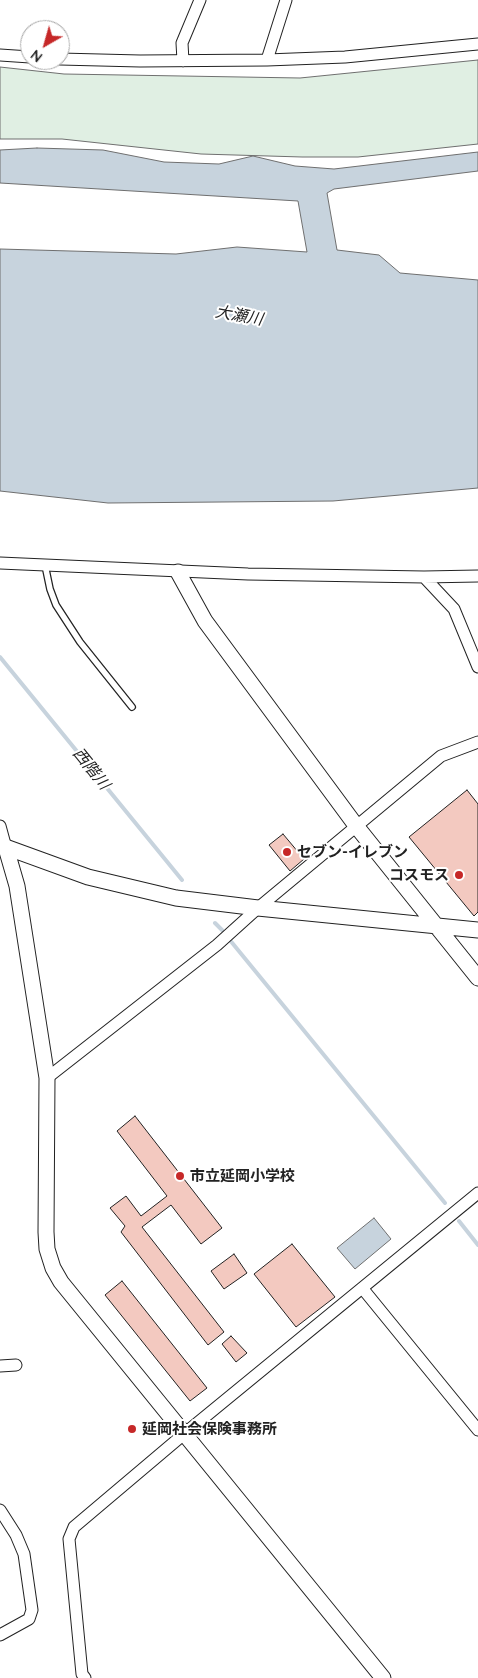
<!DOCTYPE html>
<html>
<head>
<meta charset="utf-8">
<style>
  body { margin:0 }
  #map { position:relative; width:478px; height:1678px; overflow:hidden; background:#fff; font-family:Quicksand,sans-serif }
  canvas { display:block }
  .north { position:absolute; left:20px; top:20px; width:50px; height:50px; box-sizing:border-box; background:#fff; border:1px solid #a7a7a7; border-radius:50%; rotate:218deg; font-size:14px; font-weight:700; line-height:20px; text-align:center; color:#222 }
  .north::after { content:''; display:block; margin:auto; width:18px; height:22px; background:#c62828; clip-path:polygon(50% 0,100% 100%,50% 72%,0 100%) }
</style>
</head>
<body>
<div id="map">
<canvas width="478" height="1678"></canvas>
<div class="north">N</div>
</div>
<script>
const g = document.querySelector('canvas').getContext('2d');
g.lineJoin = 'round';
function fill(path, color) { g.fillStyle = color; g.fill(path, 'evenodd'); }
const poly = rows => new Path2D(rows.map(r => 'M' + r).join(''));
function trace(path, color, width, dash) { g.strokeStyle = color; g.lineWidth = width; g.lineCap = dash ? 'butt' : 'round'; g.setLineDash(dash || []); g.stroke(path); }
function drawText(font, color, halo, rows, align = 'center') {
  g.font = font + ' Quicksand,"Noto Sans JP",sans-serif'; g.lineWidth = 4; g.setLineDash([]); g.textBaseline = 'middle'; g.strokeStyle = halo; g.fillStyle = color; for (const [text, x, y, turn = 0] of rows) {
    g.save(); g.translate(x, y); g.rotate((+turn || 0) * Math.PI / 180); g.textAlign = isNaN(turn) ? turn : align; if (halo) g.strokeText(text, 0, 0); g.fillText(text, 0, 0); g.restore();
  }
}
const green = poly([
  [478,60,478,144,358,157,302,157,201,154,62,139,0,139,0,67,64,74,300,78,478,60]
]);
const water = poly([
  [37,148,103,150,164,162,219,164,253,156,295,166,334,169,478,152,478,171,334,189,327,193,337,250,379,255,400,273,478,280,478,488,333,501,108,503,0,491,0,249,176,254,237,247,307,252,298,201,0,183,0,150,37,148],
  [374,1218,391,1239,355,1269,337,1248,374,1218]
]);
const stream = poly([
  [0,657,182,880],
  [215,923,222,930],
  [229,939,445,1203],
  [459,1221,478,1245]
]);
const building = poly([
  [467,790,478,804,478,912,474,916,409,837,467,790],
  [283,834,304,859,290,871,269,845,283,834],
  [135,1116,222,1228,201,1244,171,1205,142,1227,224,1332,208,1345,121,1232,125,1226,110,1208,126,1196,141,1216,167,1196,117,1131,135,1116],
  [292,1244,335,1297,296,1327,254,1274,292,1244],
  [234,1254,247,1273,224,1289,211,1271,234,1254],
  [122,1281,207,1388,190,1401,105,1295,122,1281],
  [231,1336,247,1353,236,1362,222,1344,231,1336]
]);
const service = poly([
  [45,565,50,589,56,605,80,642,132,707]
]);
const minor = poly([
  [0,55,30,57],
  [60,59,140,61,267,60,345,57,478,44],
  [267,60,286,0],
  [183,61,182,43,200,0],
  [0,563,248,574,424,577,478,576],
  [424,577,454,609,478,667],
  [0,826,6,848],
  [47,1078,217,945,258,908,441,756,478,742],
  [363,1289,478,1430],
  [0,1366,16,1365],
  [0,1510,16,1535,24,1554,32,1610,29,1619,0,1635],
  [85,1678,82,1674,69,1539,74,1527,184,1434,478,1193]
]);
const tertiary = poly([
  [178,572,205,621,357,827,478,978],
  [0,845,88,877,176,898,258,908,478,930],
  [6,848,17,886,47,1078,46,1232,47,1249,53,1268,61,1282,383,1678]
]);
const markers = [
  [287,852,5,"#c62828"],
  [459,875,5,"#c62828"],
  [180,1176,5,"#c62828"],
  [132,1429,5,"#c62828"]
];
const poiNames = [
  ["セブン-イレブン",297,852],
  ["コスモス",449,875,"right"],
  ["市立延岡小学校",190,1176],
  ["延岡社会保険事務所",142,1429]
];
const waterNames = [
  ["大瀬川",239,316,10],
  ["西階川",91,769,51]
];
fill(green, '#e0efe3');
trace(green, '#6f6f6f', 1);
fill(water, '#c7d3dd');
trace(water, '#6f6f6f', 1);
trace(stream, '#c7d3dd', 4);
fill(building, '#f3c9c0');
trace(building, '#222', 1);
trace(service, '#222', 8);
trace(minor, '#222', 13);
trace(tertiary, '#222', 17);
trace(service, '#fff', 5.5);
trace(minor, '#fff', 11);
trace(tertiary, '#fff', 15);
for (const [x, y, r, color] of markers) { const dot = new Path2D(); dot.arc(x, y, r, 0, 2 * Math.PI); g.fillStyle = color; g.fill(dot); trace(dot, '#fff', 2); }
drawText('bold 15px', '#222', '#fff', poiNames, 'left');
drawText('italic 16px', '#222', '#fff', waterNames);
</script>
</body>
</html>
